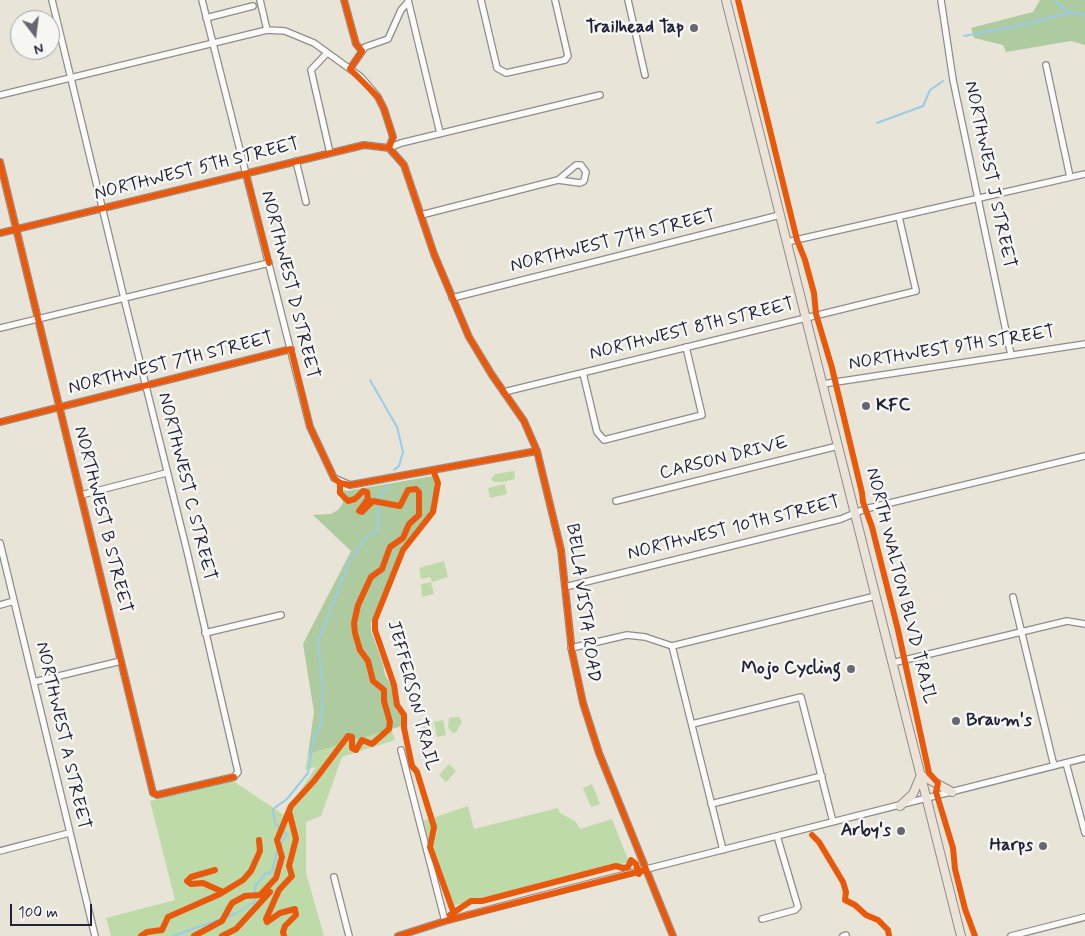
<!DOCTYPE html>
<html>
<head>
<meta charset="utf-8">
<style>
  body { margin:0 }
  #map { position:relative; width:1085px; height:936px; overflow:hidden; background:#e9e4d8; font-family:Mynerve,sans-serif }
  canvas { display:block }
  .north { position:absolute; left:10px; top:10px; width:50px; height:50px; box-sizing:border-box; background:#f6f6f2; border:1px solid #a1a1a9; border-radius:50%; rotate:165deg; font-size:14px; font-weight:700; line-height:20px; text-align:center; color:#22223b }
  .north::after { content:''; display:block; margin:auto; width:18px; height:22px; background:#686672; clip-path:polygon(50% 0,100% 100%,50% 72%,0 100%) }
  .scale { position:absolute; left:10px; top:904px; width:82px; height:22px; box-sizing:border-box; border:2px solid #22223b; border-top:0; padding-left:6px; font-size:15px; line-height:18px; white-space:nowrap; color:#22223b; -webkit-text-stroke:4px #f6f6f2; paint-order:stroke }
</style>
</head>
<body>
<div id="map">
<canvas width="1085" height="936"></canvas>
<div class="north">N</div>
<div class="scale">100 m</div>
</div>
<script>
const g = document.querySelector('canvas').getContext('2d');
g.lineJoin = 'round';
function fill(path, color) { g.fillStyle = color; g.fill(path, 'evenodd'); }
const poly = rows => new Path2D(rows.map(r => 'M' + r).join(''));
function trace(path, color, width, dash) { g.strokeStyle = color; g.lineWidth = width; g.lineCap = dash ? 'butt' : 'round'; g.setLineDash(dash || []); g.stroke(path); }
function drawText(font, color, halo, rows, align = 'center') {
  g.font = font + ' Mynerve,sans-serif'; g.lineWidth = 5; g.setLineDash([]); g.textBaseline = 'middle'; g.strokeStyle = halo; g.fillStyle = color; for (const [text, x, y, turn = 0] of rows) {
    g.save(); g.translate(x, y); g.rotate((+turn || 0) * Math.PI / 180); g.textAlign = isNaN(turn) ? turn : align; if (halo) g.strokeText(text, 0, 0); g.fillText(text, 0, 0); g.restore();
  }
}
const green = poly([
  [514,471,515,479,502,482,494,482,491,479,495,474],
  [505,484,507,494,490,498,488,488],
  [444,561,448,577,432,582,430,577,421,579,419,568],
  [431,582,434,594,422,597,421,584],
  [456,717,459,717,462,722,456,732,453,733,448,728,449,718],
  [443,720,446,735,437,737,434,722],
  [432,723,434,736,423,738,421,725],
  [391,729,395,740,342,757,321,816,306,822,306,873,324,936,111,936,106,918,175,900,150,801,233,781,284,815,316,767,305,770,308,754],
  [449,764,456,771,446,782,439,775],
  [592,784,600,804,591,807,583,788],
  [468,806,474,829,558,808,560,813,575,821,580,829,612,819,629,862,448,907,423,821]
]);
const forest = poly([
  [1040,0,1085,0,1085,45,1071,41,1006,52,1003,45,974,38,971,28,1033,12],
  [433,476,436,484,434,504,429,515,400,551,371,622,371,631,383,664,385,675,391,685,396,710,402,716,402,726,308,754,314,712,303,644,351,551,313,515,331,514,338,510,343,503,340,489,347,491]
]);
const stream = poly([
  [1055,0,1059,5,1071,12],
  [964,36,1022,25,1071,12,1085,15],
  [877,123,923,106,930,90,943,81],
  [370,380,397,427,403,452,399,466,394,470],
  [173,936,235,914,248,906,255,901,255,886,265,874,272,872,277,851,287,834,275,824,273,809,287,799,308,773,314,737,321,723,323,691,318,642,350,560,366,538,378,529,379,497,388,486]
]);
const minor = poly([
  [202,0,310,427,334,478,350,485,537,451],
  [260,0,267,30],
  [344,0,356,44,362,51],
  [408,0,440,133],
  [481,0,497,68,506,73,565,60,568,56,555,0],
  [628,0,645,75],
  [941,0,953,80,1011,355],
  [206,18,253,6],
  [327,53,311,70,330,153],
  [1046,65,1070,177],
  [350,69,365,47,388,39,401,10,408,2],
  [0,95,267,30,285,31,314,43,361,77,378,97,384,109,393,137,389,148],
  [389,148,404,165,434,254,469,337,492,375,524,421,537,451,561,550,572,652,583,703,599,753,673,936],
  [296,161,306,202],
  [0,162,153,793,157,795,234,777,238,772,187,551,124,298,52,0],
  [421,215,558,180,580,183,584,181,586,172,581,165,576,165,558,180],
  [0,233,364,145,389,148,401,143,600,95],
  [787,242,1085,174],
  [452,298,780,215],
  [0,328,269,263],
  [583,373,597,432,604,440,702,415,686,347],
  [823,384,1085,344],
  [504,392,916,291,899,217],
  [0,422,291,349],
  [81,495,166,473],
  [616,501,838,446],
  [0,543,95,936],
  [565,587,841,519,865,509,1085,456],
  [1013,597,1054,766],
  [0,605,14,601],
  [205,633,281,615],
  [672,646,723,850],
  [571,648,627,635,645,637,672,646,876,596],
  [892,663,1067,621,1085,624],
  [34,682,121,661],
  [692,724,801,697,833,822],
  [401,750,445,921],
  [1066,763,1085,833],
  [711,804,822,776],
  [0,851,69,833],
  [334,877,349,936],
  [762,919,795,910,798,907,777,836],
  [398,936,445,921,540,896,1085,758],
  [843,936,846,935],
  [1011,936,1085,917]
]);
const major = poly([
  [726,0,961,936],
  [900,806,913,794,921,775,952,792]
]);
const cycleway = poly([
  [344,0,356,44,362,51,350,69,378,97,384,109,393,137,389,148],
  [738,0,797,240,805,260,814,293,816,314,832,368,862,493,863,502,872,527,898,630,929,773,938,783,936,792,953,848,955,869,965,909,975,936],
  [389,148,404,165,434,254,469,337,492,375,524,421,537,451,561,550,572,652,583,703,599,753,673,936],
  [0,162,153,793,157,795,234,777],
  [246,174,269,263],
  [0,233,364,145,389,148],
  [0,422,291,349,310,427,334,478,340,483,350,485,537,451],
  [433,470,438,483,433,512,403,550,375,620,375,630,394,685,397,705,404,715,404,728,412,766,417,772,434,827,430,847,453,911],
  [812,835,819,842,843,882,846,892,845,900,855,905,866,915,878,920,888,930,889,936],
  [215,870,191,877,187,881,191,884,203,883,223,892],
  [450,915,471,901,482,901,616,866,623,868,628,867,631,860,636,864,639,874],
  [141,936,147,932,162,930,168,917,220,894,243,880,251,871,260,851,259,840],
  [194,936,222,921,232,903,245,896,260,895,276,878,282,857,277,840,291,806,314,781,348,736,352,737,352,748,356,750,362,740,372,744,389,729,390,722,384,701,384,690,373,681,368,661,360,650,355,633,354,623,358,605,371,577,382,569,390,547,403,538,409,524,419,515,419,492,416,489,408,490,400,506,373,501,362,512,359,511,368,499,367,492,363,491,355,499,348,501,340,493,340,483],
  [222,936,236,929,270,892],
  [284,936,283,932,285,926,296,915,295,909,280,913,267,922,266,919,279,890,292,876,289,866,296,839,289,811],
  [398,936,445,921,645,870]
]);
const markers = [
  [694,28,5,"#686672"],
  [866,406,5,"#686672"],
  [851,669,5,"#686672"],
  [956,721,5,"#686672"],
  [901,831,5,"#686672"],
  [1043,846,5,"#686672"]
];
const poiNames = [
  ["Trailhead Tap",684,28],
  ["KFC",876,406,"left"],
  ["Mojo Cycling",841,669],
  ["Braum's",966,721,"left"],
  ["Arby's",891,831],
  ["Harps",1033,846]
];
const streetNames = [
  ["NORTHWEST 5TH STREET",197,170,-14],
  ["NORTHWEST J STREET",989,175,78],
  ["NORTHWEST 7TH STREET",613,242,-14],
  ["NORTHWEST D STREET",289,285,76],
  ["NORTHWEST 8TH STREET",692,330,-14],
  ["NORTHWEST 9TH STREET",952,349,-9],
  ["NORTHWEST 7TH STREET",171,364,-14],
  ["CARSON DRIVE",724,459,-14],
  ["NORTHWEST C STREET",186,487,76],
  ["NORTHWEST B STREET",102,520,76],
  ["NORTHWEST 10TH STREET",734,529,-14],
  ["NORTH WALTON BLVD TRAIL",900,586,76],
  ["BELLA VISTA ROAD",582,603,82],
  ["JEFFERSON TRAIL",412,696,75],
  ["NORTHWEST A STREET",62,736,77]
];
fill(green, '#bfdaa9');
fill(forest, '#aeca9f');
trace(stream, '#98cce8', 2);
trace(minor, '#8f8d8b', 8);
trace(major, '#8f8d8b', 10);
trace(minor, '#fcfbf9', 5.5);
trace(major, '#ebe2d8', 8);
trace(cycleway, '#e8590c', 6);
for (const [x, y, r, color] of markers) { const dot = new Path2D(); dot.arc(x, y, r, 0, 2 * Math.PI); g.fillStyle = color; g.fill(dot); trace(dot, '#f6f6f2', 2); }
drawText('bold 18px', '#22223b', '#f6f6f2', poiNames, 'right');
drawText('18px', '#22223b', '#f6f6f2', streetNames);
</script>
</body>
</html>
